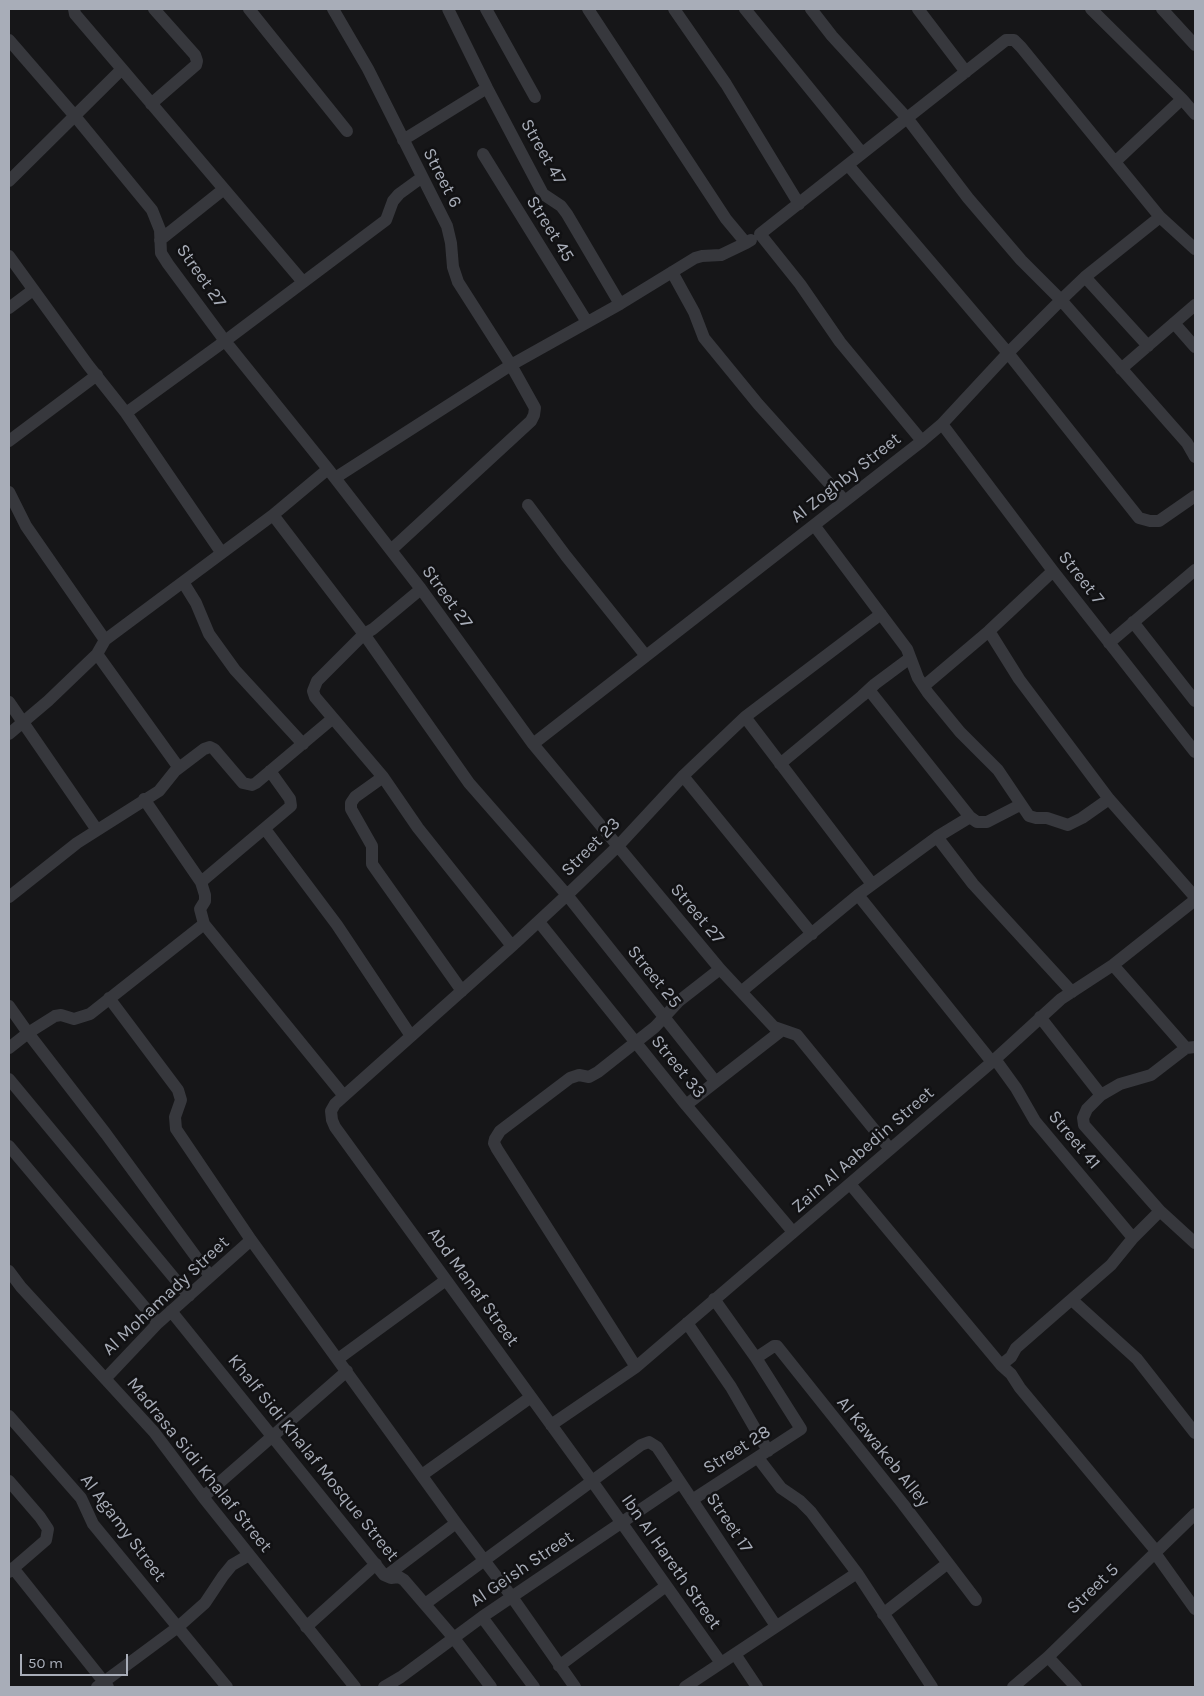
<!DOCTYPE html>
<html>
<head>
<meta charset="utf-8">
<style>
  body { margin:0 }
  #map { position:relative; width:1204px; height:1696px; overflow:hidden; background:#161618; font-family:Karla,sans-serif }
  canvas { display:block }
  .frame { position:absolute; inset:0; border:10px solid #a8adb8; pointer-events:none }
  .scale { position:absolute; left:20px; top:1654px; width:108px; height:22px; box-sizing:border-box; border:2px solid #a8adb8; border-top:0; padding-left:6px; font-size:15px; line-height:18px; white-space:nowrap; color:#a8adb8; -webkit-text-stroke:4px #111113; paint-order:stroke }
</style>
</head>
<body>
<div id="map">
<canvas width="1204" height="1696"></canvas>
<div class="frame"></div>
<div class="scale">50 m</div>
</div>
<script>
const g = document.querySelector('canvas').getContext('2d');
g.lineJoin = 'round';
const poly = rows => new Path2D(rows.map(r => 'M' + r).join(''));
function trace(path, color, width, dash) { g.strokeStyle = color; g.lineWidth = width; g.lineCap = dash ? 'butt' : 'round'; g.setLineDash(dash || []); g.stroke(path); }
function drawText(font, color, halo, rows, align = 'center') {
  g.font = font + ' Karla,sans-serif'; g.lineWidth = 5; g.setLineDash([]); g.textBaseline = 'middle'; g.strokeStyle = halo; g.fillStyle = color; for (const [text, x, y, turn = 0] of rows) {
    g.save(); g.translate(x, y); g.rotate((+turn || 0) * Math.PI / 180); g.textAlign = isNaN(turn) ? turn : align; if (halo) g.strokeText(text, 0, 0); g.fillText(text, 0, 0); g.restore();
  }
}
const minor = poly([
  [74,9,75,14,122,69],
  [249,9,347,131],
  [333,9,368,69,447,226,451,243,453,267,458,282,511,365,535,408,534,415,531,421,391,550],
  [448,9,487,88,543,194,561,206,567,214,620,304],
  [486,9,535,97],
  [588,9,726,219,746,243,751,240],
  [674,9,726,84,799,204],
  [745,9,862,153],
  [811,9,832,36,907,118,968,198,1021,260,1061,300,1187,443,1195,457],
  [918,9,966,72],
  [1091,9,1182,99,1195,114],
  [1162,9,1195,45],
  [9,40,74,115,152,210,160,230,161,253,168,264,225,341,328,469,421,589,533,744,720,969,774,1027,797,1035,890,1149],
  [151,104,196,65,197,61,195,55,154,9],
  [403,140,487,88],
  [483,154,587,322],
  [1116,161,1182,99],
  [848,165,1008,353,1139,518,1150,521,1159,521,1195,496],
  [9,181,122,69,303,282],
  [160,240,224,189],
  [9,256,88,365,126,413,225,341,386,220,393,201,399,194,421,178],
  [672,272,694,312,704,338,758,404,845,501],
  [1085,277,1148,346],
  [9,308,33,290],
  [1174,323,1195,347],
  [1121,369,1195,305],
  [126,413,221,552],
  [942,424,1053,571,1195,752],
  [9,441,97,375],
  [922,441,840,342,800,284,760,234,1006,40,1014,40,1021,47,1160,217,1195,249],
  [335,478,511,365,620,304,695,258,702,256,721,255,746,243],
  [9,492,26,526,105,640],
  [528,505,566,556,646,656],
  [273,515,364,634,317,681,313,691,315,697,383,777,418,828,512,946],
  [814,525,907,649,918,678,928,693,960,732,998,770,1029,816,1036,818,1047,818,1068,825,1082,818,1109,799],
  [183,582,196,603,209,634,235,670,303,744],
  [421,589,373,629,364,634,469,783,567,895,715,1081],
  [1133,622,1195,701],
  [989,631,1019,679,1109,799,1195,897],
  [1109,643,1195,570],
  [97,654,179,768],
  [924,686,989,631,1053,571],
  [869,690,970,817],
  [9,702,97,830],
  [745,717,872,884],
  [9,734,48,701,97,654,105,640,273,515,328,469],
  [533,744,922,441,942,424,1008,353,1061,300,1085,277,1160,217],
  [780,764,862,696,875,684,910,658],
  [683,776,812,934],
  [383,777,355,797,351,803,351,809,372,846,372,864,379,874,462,991],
  [144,799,201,882,205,895,205,901,200,909,204,924,344,1096],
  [1020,805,987,822,977,822,970,817,937,837,973,884,1072,992],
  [265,829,337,925,411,1036],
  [201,882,291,806,290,799,270,771],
  [858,895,992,1062],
  [9,897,77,843,159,791,175,771,204,749,210,747,214,749,243,783,252,785,256,783,332,719],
  [539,922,686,1105,793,1232],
  [204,924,90,1014,74,1019,61,1015,55,1016,28,1033,106,1134,210,1276],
  [1113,965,1186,1048],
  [742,991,858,895,937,837],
  [109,998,178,1090,181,1100,175,1117,176,1129,251,1240,456,1523,512,1597,575,1687],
  [9,1006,28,1033,9,1048],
  [1040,1017,1101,1095,1087,1109,1083,1118,1084,1125,1160,1211],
  [995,1059,1016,1088,1035,1121,1133,1238],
  [9,1079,189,1296],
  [1101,1095,1120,1084,1151,1075,1186,1048,1195,1047],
  [686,1105,781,1031],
  [9,1146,158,1323],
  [850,1184,1001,1365],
  [9,1271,21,1287,154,1432,203,1497,355,1687],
  [1072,1300,1137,1359,1195,1433],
  [171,1311,384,1575,391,1578,399,1577,404,1580,453,1637,491,1687],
  [687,1323,731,1387,768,1451],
  [756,1358,774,1346,777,1346,903,1504,976,1600],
  [338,1359,446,1280],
  [636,1367,497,1149,494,1143,495,1139,500,1131,570,1078,579,1075,589,1077,598,1072,655,1027,679,1001,720,969],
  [106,1378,158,1323,251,1240],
  [9,1416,81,1498,93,1524,227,1687],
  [551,1425,636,1367,992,1062,1061,999,1113,965,1195,900],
  [758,1458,781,1488,800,1501,811,1512,857,1573,932,1687],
  [422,1475,531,1397],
  [9,1481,40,1517,48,1529,46,1540,9,1572],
  [203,1497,347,1371],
  [692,1500,801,1429,756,1358,714,1299],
  [1156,1551,1020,1388,1011,1374,1001,1365,1011,1357,1016,1348,1111,1265,1133,1238,1160,1211,1195,1243],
  [1155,1553,1195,1609],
  [13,1568,108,1687],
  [386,1576,456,1523],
  [425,1604,641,1445,649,1442,657,1447,776,1626],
  [883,1614,948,1563],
  [482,1617,534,1687],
  [306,1627,376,1564],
  [735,1654,757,1687],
  [1048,1657,1076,1687],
  [721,1663,592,1481,335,1127,332,1120,331,1111,335,1104,512,946,567,895,618,846,683,776,745,717,881,614],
  [559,1666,666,1586],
  [97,1687,178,1627,205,1603,223,1576,232,1565,249,1555],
  [384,1687,401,1677,482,1617,680,1483],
  [685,1687,857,1573],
  [1013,1687,1048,1657,1195,1514]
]);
const streetNames = [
  ["Street 47",543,152,60],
  ["Street 6",442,178,63],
  ["Street 45",550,229,58],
  ["Street 27",201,276,55],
  ["Al Zoghby Street",846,478,-38],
  ["Street 7",1081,578,52],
  ["Street 27",447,597,54],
  ["Street 23",591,847,-45],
  ["Street 27",697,914,50],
  ["Street 25",654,977,51],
  ["Street 33",678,1067,51],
  ["Street 41",1074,1140,50],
  ["Zain Al Aabedin Street",863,1150,-41],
  ["Abd Manaf Street",473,1287,54],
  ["Al Mohamady Street",166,1296,-43],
  ["Street 28",737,1450,-32],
  ["Al Kawakeb Alley",883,1452,51],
  ["Khalf Sidi Khalaf Mosque Street",313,1458,51],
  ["Madrasa Sidi Khalaf Street",199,1465,51],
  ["Street 17",729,1523,56],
  ["Al Agamy Street",123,1528,53],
  ["Ibn Al Hareth Street",671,1562,55],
  ["Al Geish Street",522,1569,-34],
  ["Street 5",1093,1589,-44]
];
trace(minor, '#37383d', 12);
drawText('18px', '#a8adb8', '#111113', streetNames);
</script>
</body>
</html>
